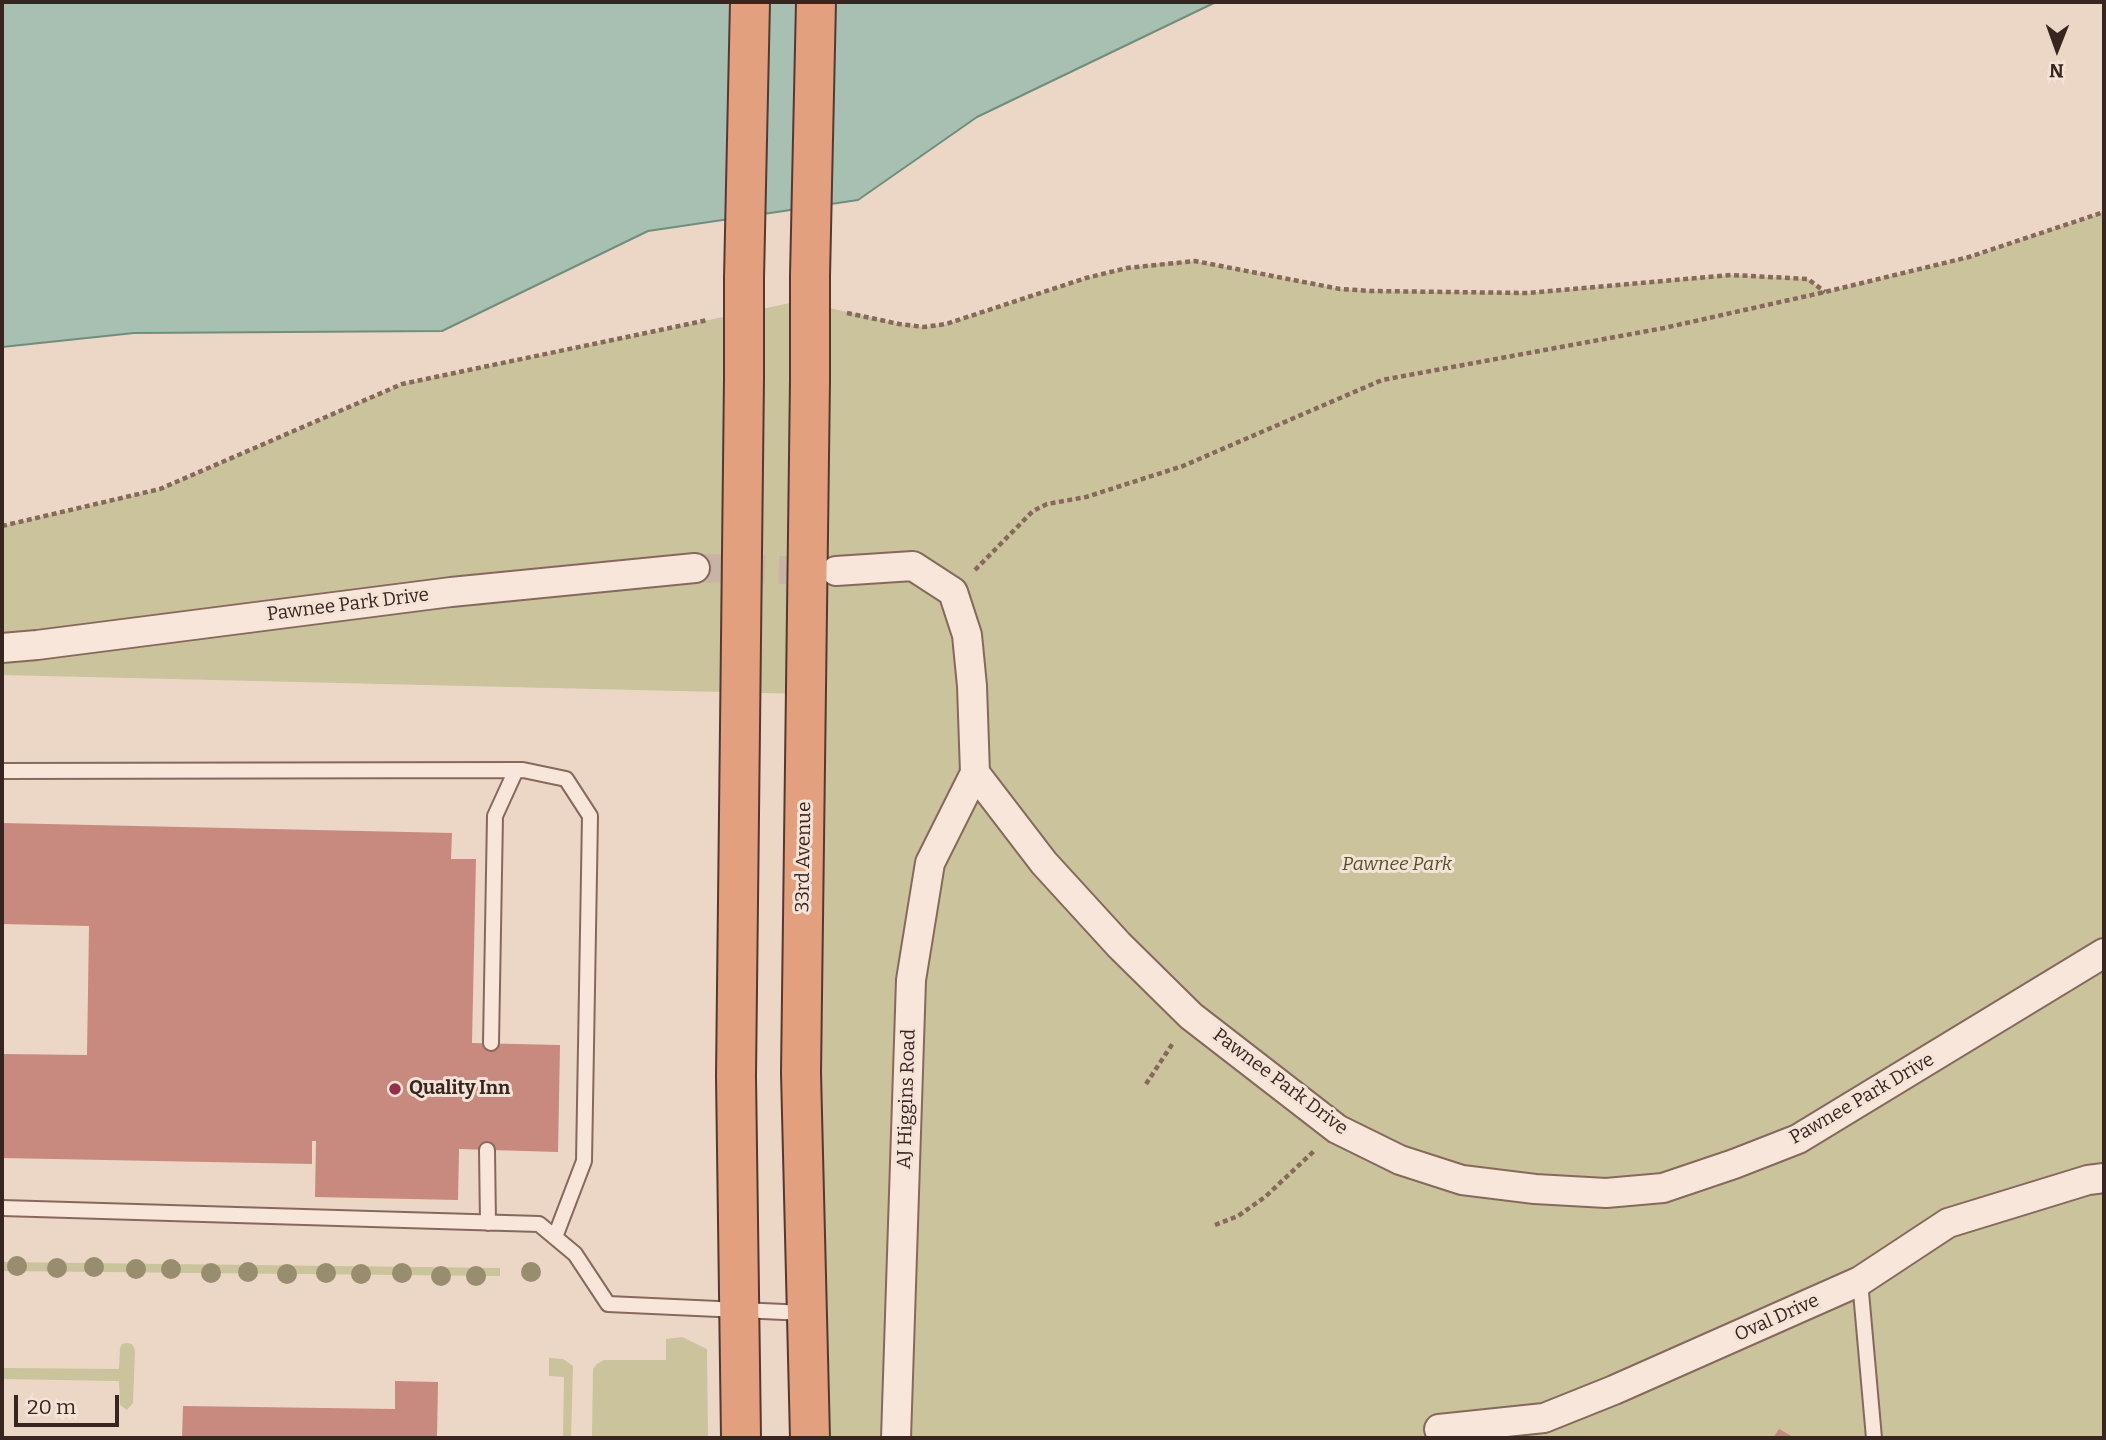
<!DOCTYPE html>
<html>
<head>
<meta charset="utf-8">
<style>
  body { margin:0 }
  #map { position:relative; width:2106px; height:1440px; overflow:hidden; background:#ecd7c6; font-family:Bitter,serif }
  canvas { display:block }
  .frame { position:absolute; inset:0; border:4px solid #382520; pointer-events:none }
  .north { position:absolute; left:2022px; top:14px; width:70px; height:70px; -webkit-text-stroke:5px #f4e3d6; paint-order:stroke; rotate:181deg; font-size:19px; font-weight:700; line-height:28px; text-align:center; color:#382520 }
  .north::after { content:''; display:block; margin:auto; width:24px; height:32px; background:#382520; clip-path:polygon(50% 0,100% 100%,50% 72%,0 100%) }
  .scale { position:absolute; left:14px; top:1395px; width:105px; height:32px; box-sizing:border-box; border:4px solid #382520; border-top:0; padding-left:9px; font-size:21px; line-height:24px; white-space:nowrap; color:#382520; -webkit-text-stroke:5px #f4e3d6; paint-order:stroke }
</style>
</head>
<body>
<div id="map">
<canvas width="2106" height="1440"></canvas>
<div class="frame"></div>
<div class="north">N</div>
<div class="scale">20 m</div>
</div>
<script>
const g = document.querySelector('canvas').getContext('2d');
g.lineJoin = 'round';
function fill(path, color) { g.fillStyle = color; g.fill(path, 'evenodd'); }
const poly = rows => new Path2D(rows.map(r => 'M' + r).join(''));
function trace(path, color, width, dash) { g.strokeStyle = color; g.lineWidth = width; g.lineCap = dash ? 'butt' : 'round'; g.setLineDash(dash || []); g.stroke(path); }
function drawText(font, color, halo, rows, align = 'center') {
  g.font = font + ' Bitter,serif'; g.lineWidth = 6; g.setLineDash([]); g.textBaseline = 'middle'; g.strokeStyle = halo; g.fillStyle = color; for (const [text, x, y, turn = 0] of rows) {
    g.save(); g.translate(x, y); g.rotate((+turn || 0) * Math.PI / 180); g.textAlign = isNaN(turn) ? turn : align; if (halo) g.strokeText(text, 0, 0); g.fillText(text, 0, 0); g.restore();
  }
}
const green = poly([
  [2104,212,2104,1438,810,1438,806,694,2,675,2,526,160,489,402,384,795,302,821,306,899,324,924,327,946,324,1086,278,1127,268,1163,263,1195,261,1340,289,1371,291,1528,293,1731,275,1808,279,1825,292,1969,257],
  [2,1262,500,1268,500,1276,2,1271],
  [682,1337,707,1349,708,1438,592,1438,593,1369,597,1364,604,1360,666,1360,666,1339],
  [127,1343,132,1344,135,1350,133,1403,127,1410,120,1405,119,1381,2,1379,2,1368,119,1369,120,1348,122,1344],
  [549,1358,563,1359,573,1366,571,1438,563,1438,564,1377,549,1376]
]);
const water = poly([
  [2,2,1216,2,977,117,858,200,648,231,442,331,134,333,2,347,2,2]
]);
const building = poly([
  [2,823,452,833,451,859,476,859,472,1043,560,1045,558,1152,459,1149,458,1200,315,1197,316,1141,312,1141,312,1164,2,1158,2,1054,87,1055,89,926,2,924],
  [395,1381,438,1382,437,1438,182,1438,183,1406,395,1409],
  [1779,1429,1795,1438,1773,1438]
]);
const minorTunnel = poly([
  [695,568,826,571]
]);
const path = poly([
  [847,313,899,324,924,327,946,324,1086,278,1127,268,1195,261,1340,289,1371,291,1528,293,1731,275,1808,279,1825,292],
  [2,526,160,489,402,384,708,320],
  [975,570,1033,511,1047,504,1086,497,1183,466,1382,380,1664,328,1825,292,1969,257,2104,212],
  [1146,1084,1173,1043],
  [1215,1225,1238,1216,1265,1197,1314,1151]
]);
const service = poly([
  [2,771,523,770,566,779,590,816,584,1161,555,1237],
  [491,1043,495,816,516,770],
  [487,1150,488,1223],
  [2,1208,539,1224,575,1254,608,1304,806,1313],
  [1860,1281,1874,1438]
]);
const minor = poly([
  [836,571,913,566,953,592,967,635,972,686,975,773,1044,863,1119,945,1191,1016,1337,1129,1400,1160,1462,1180,1535,1189,1606,1193,1663,1188,1734,1164,1798,1139,2104,953],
  [2,648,37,645,451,592,695,568],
  [1439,1429,1544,1418,1614,1390,1860,1281,1948,1223,2088,1180,2104,1178],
  [896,1438,911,980,930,863,975,773]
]);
const trunk = poly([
  [810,276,816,2],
  [744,278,750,2],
  [741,1438,736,1076,744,378],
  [810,1438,801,1073,810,380]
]);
const trunkBridge = poly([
  [810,276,810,380],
  [744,378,744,278]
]);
const trees = [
  [17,1266],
  [94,1267],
  [57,1268],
  [136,1269],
  [171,1269],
  [248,1272],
  [531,1272],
  [211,1273],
  [326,1273],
  [402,1273],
  [287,1274],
  [361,1274],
  [441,1276],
  [476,1276]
];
const markers = [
  [395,1089,7,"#93304b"]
];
const streetNames = [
  ["Pawnee Park Drive",348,605,-7],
  ["33rd Avenue",804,857,-89],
  ["Pawnee Park Drive",1280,1082,37],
  ["AJ Higgins Road",907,1099,-88],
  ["Pawnee Park Drive",1862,1099,-30],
  ["Oval Drive",1777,1318,-24]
];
const parkNames = [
  ["Pawnee Park",1397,865]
];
const poiNames = [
  ["Quality Inn",409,1089]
];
fill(green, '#cac39b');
fill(water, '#a8c0b2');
trace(water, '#6f8e7e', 2);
fill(building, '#c8897e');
trace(minorTunnel, '#c8b3a5', 28, [28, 14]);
trace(service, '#87685d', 18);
trace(minor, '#87685d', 32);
trace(trunk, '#553831', 42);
trace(path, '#87685d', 4.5, [5, 3.5]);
trace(service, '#f7e6d9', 14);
trace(minor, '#f7e6d9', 28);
trace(trunk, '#e2a07e', 38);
trace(trunkBridge, '#553831', 42, []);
trace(trunkBridge, '#e2a07e', 38);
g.fillStyle = '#988e6f';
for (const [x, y] of trees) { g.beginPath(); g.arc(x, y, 10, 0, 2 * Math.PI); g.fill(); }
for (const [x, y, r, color] of markers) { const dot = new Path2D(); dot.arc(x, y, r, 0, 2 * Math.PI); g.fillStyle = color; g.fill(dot); trace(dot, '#f4e3d6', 2.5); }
drawText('19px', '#382520', '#f4e3d6', streetNames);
drawText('italic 19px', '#535228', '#f4e3d6', parkNames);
drawText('bold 19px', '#382520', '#f4e3d6', poiNames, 'left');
</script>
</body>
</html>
